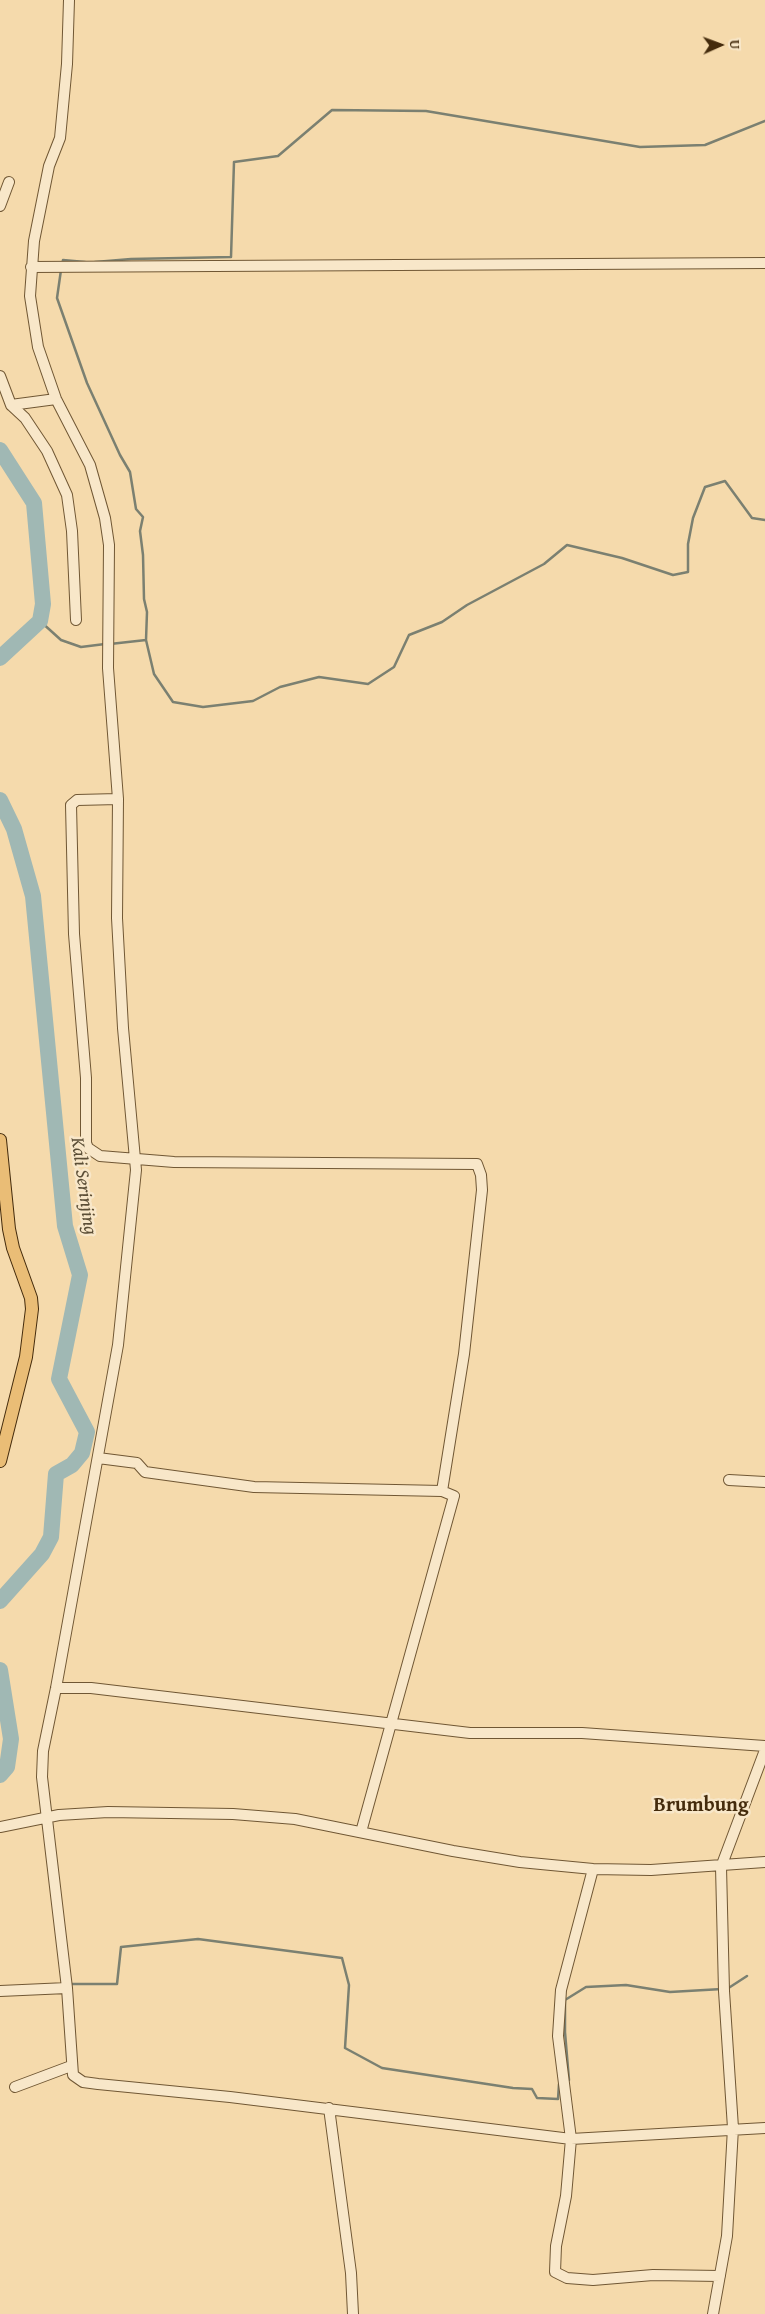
<!DOCTYPE html>
<html>
<head>
<meta charset="utf-8">
<style>
  body { margin:0 }
  #map { position:relative; width:765px; height:2314px; overflow:hidden; background:#f5daac; font-family:"Gentium Book Plus",serif }
  canvas { display:block }
  .north { position:absolute; left:695px; top:20px; width:50px; height:50px; -webkit-text-stroke:4px #f8e7c9; paint-order:stroke; rotate:88deg; font-size:14px; font-weight:700; line-height:20px; text-align:center; color:#442b0c }
  .north::after { content:''; display:block; margin:auto; width:18px; height:22px; background:#442b0c; clip-path:polygon(50% 0,100% 100%,50% 72%,0 100%) }
</style>
</head>
<body>
<div id="map">
<canvas width="765" height="2314"></canvas>
<div class="north">U</div>
</div>
<script>
const g = document.querySelector('canvas').getContext('2d');
g.lineJoin = 'round';
const poly = rows => new Path2D(rows.map(r => 'M' + r).join(''));
function trace(path, color, width, dash) { g.strokeStyle = color; g.lineWidth = width; g.lineCap = dash ? 'butt' : 'round'; g.setLineDash(dash || []); g.stroke(path); }
function drawText(font, color, halo, rows, align = 'center') {
  g.font = font + ' "Gentium Book Plus",serif'; g.lineWidth = 5; g.setLineDash([]); g.textBaseline = 'middle'; g.strokeStyle = halo; g.fillStyle = color; for (const [text, x, y, turn = 0] of rows) {
    g.save(); g.translate(x, y); g.rotate((+turn || 0) * Math.PI / 180); g.textAlign = isNaN(turn) ? turn : align; if (halo) g.strokeText(text, 0, 0); g.fillText(text, 0, 0); g.restore();
  }
}
const stream = poly([
  [95,262,131,259,231,257,234,162,278,156,332,110,426,111,640,147,705,145,765,121],
  [62,265,63,260,85,262],
  [61,270,57,298,87,383,120,455,130,472,136,509,143,517,140,531,143,555,144,599,147,612,146,640],
  [40,621,61,640,81,647,105,644],
  [110,644,146,640,154,674,173,702,203,707,253,701,280,687,319,677,368,684,394,667,409,635,442,622,467,605,544,564,567,545,622,558,673,575,688,572,688,544,693,518,705,487,725,481,752,518,765,520],
  [69,1984,117,1984,121,1947,198,1939,342,1958,349,1985,345,2048,382,2068,513,2088,532,2089,537,2098,558,2099,559,2084,561,2083],
  [727,1989,747,1976],
  [566,2081,569,2080,565,2032,565,2000,586,1987,626,1985,670,1992,722,1989]
]);
const river = poly([
  [0,450,34,503,43,604,40,621,0,658],
  [0,800,14,829,33,896,65,1226,80,1275,59,1379,87,1432,82,1453,72,1465,56,1474,51,1537,42,1554,0,1601],
  [0,1670,11,1739,7,1767,0,1775]
]);
const minor = poly([
  [69,0,67,64,60,138,49,166,34,241,30,296,38,347,56,399,90,465,105,518,109,545,108,668,118,799,117,918,123,1028,136,1170,118,1345,56,1688,43,1751,42,1777,67,1988,73,2075,83,2082,98,2084,230,2097,571,2139,765,2128],
  [0,206,9,182],
  [31,267,765,263],
  [0,376,11,405,56,399],
  [11,405,25,418,47,451,67,495,72,531,76,620],
  [118,799,77,800,71,805,74,934,86,1078,86,1143,88,1148,100,1156,174,1162,477,1164,481,1175,482,1190,464,1354,442,1491],
  [98,1458,137,1463,145,1472,254,1487,442,1491,454,1496,361,1832],
  [729,1480,765,1482],
  [56,1688,91,1688,470,1733,582,1733,765,1746],
  [0,1827,59,1815,108,1812,233,1814,295,1819,453,1851,520,1862,593,1869,651,1870,765,1862],
  [593,1869,561,1990,558,2036,571,2139,566,2196,556,2246,555,2272,567,2278,593,2280,653,2275,720,2276],
  [0,1991,67,1988],
  [15,2087,71,2066],
  [329,2108,351,2273,353,2314],
  [713,2314,727,2236,733,2128,724,1991,721,1867,765,1750]
]);
const major = poly([
  [0,1140,9,1229,13,1248,31,1298,32,1309,26,1357,0,1461]
]);
const waterNames = [
  ["Kali Serinjing",83,1186,82]
];
const quarterNames = [
  ["Brumbung",701,1806]
];
trace(stream, '#7b8071', 2.5);
trace(river, '#a0b8b4', 16);
trace(minor, '#705734', 12);
trace(major, '#442b0c', 14);
trace(minor, '#f8e7c9', 10);
trace(major, '#eabd76', 12);
drawText('italic 19px', '#5b4e36', '#f8e7c9', waterNames);
drawText('bold 20px', '#442b0c', '#f8e7c9', quarterNames);
</script>
</body>
</html>
